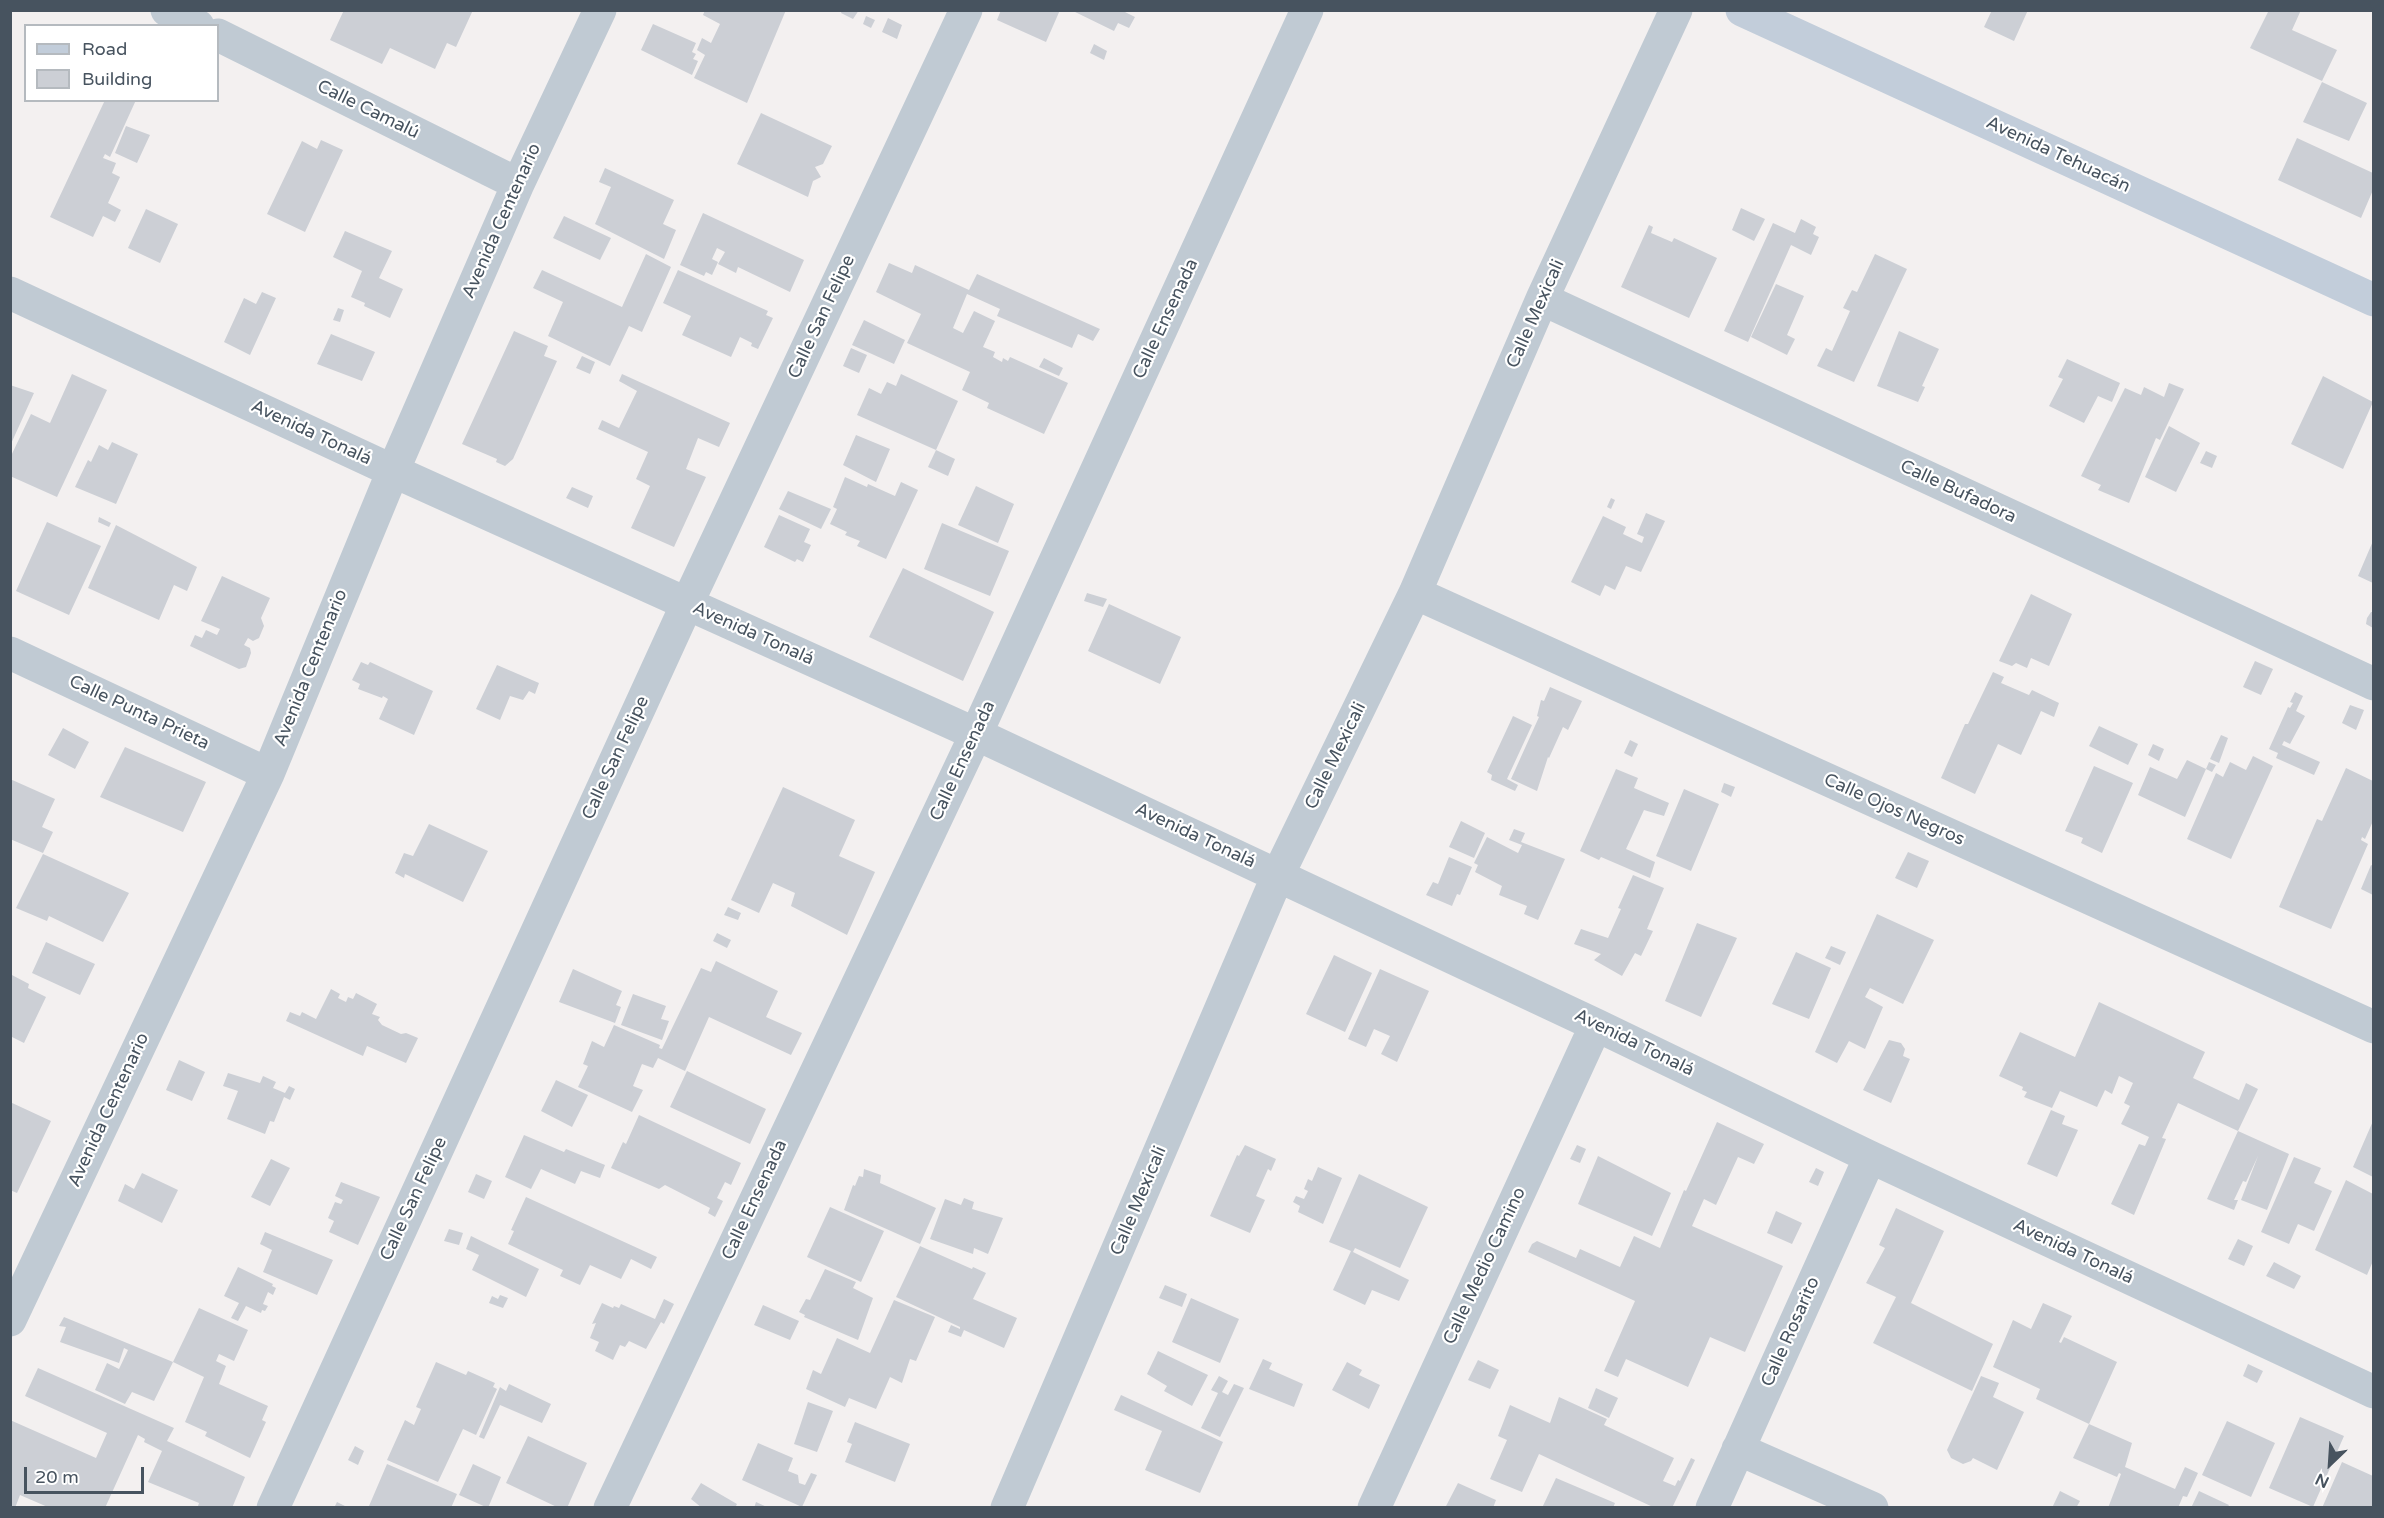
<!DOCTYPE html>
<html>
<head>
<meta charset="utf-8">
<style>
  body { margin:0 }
  #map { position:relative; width:2384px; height:1518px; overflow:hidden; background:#f3f0f0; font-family:"Varela Round",sans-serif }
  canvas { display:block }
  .frame { position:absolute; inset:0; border:12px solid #47535f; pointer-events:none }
  .legend { position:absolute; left:24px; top:24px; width:195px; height:78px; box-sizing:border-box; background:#fff; border:2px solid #b5babf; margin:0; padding:8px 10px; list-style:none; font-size:18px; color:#47535f }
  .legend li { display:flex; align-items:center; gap:12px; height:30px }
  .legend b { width:30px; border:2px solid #b5babf }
  .north { position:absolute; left:2300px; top:1434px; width:60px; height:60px; -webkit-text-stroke:4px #fff; paint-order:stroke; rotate:205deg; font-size:16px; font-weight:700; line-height:24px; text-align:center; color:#47535f }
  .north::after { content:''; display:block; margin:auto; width:21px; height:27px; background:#47535f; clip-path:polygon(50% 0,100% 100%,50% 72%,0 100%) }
  .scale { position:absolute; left:24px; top:1467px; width:120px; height:27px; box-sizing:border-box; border:3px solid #47535f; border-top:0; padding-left:8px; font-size:18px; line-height:21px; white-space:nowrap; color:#47535f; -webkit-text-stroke:4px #fff; paint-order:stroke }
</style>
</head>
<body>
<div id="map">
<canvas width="2384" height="1518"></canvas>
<div class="frame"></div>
<ul class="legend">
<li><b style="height:8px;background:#c2cdda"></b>Road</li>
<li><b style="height:16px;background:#cccfd5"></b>Building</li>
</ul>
<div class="north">N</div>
<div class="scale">20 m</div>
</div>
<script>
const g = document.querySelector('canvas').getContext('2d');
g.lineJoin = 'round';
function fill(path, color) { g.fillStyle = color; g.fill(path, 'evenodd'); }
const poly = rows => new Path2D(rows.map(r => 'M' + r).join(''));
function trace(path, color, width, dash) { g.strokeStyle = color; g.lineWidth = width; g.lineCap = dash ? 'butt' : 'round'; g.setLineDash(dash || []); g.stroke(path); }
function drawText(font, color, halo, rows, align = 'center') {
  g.font = font + ' "Varela Round",sans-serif'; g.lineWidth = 4.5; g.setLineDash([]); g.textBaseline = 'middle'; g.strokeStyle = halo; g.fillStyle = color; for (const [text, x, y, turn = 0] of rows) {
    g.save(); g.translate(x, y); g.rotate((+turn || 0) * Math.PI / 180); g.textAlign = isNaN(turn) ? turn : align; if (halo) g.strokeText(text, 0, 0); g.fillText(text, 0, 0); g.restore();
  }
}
const building = poly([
  [344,10,473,10,456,47,447,43,435,69,390,48,382,64,330,40],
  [705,10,786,10,747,103,694,78,705,55,697,50,702,38,711,43,720,24,703,15],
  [842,10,859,10,853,19,841,13],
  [1001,10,1060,10,1046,42,997,20],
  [1071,10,1121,10,1135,17,1129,28,1118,23,1114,31],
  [1992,10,2028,10,2014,41,1984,27],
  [2269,10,2301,10,2292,30,2337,50,2322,81,2250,48],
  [866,16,875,20,871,28,863,24],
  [888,18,902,25,897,39,882,32],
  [653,24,696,43,692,52,696,54,693,59,698,61,692,75,641,50],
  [1094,44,1107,51,1104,60,1090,53],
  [2322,82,2367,103,2349,141,2303,122],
  [105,100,136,100,110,157,105,154,103,158,116,163,112,173,120,177,108,203,121,210,115,222,103,216,93,237,50,217],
  [761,113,832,146,823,164,815,167,821,177,813,181,808,197,737,164],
  [126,126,150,135,137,163,115,153],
  [2297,138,2373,173,2373,190,2361,218,2278,180],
  [321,140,343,150,305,232,267,214,302,141,317,149],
  [605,168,674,200,663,224,676,230,664,259,595,224,611,187,599,182],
  [1741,208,1765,219,1754,241,1732,230],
  [146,209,178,224,160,263,128,248],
  [703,213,804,260,790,292,738,267,736,273,718,264,725,252,717,248,712,259,718,262,712,275,706,272,704,276,680,265],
  [564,216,611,238,600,260,553,238],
  [1801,219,1816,227,1813,234,1819,237,1811,255,1791,245,1748,342,1724,331,1773,223,1795,233],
  [1649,225,1653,227,1651,233,1672,242,1674,238,1717,258,1689,318,1621,287],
  [345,231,392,251,379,278,403,289,390,318,364,306,365,303,351,297,362,271,333,257],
  [646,254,671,267,642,332,629,326,610,366,548,336,563,302,533,288,542,270,622,307],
  [1875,254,1907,269,1854,382,1817,366,1826,348,1832,351,1850,311,1843,308,1852,290,1857,292],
  [889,263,912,273,915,265,969,290,977,274,1100,329,1093,341,1078,334,1072,348,997,316,1000,309,967,294,953,328,963,333,974,311,995,321,983,347,995,352,993,357,1002,362,1003,358,1008,361,1010,357,1068,383,1044,434,987,408,989,403,962,390,970,372,907,343,921,314,876,292],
  [678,270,768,311,766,315,773,318,758,349,751,346,752,343,740,337,731,357,682,335,691,316,663,303],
  [1776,284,1804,296,1787,335,1795,339,1787,355,1751,337],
  [262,292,276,298,250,355,224,342,244,298,256,304],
  [338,308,344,310,340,322,333,320],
  [864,320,905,340,894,364,852,345],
  [514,331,548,346,544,356,557,361,513,459,505,466,496,462,497,459,462,444],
  [1899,331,1939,349,1922,386,1925,387,1918,402,1877,386],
  [331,334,375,352,362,381,317,364],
  [851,348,867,355,859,373,843,366],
  [582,356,595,362,590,374,576,368],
  [1044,358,1063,368,1059,376,1039,367],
  [2067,359,2120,383,2112,402,2098,396,2084,423,2049,406,2063,379,2058,377],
  [72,374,107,390,57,497,10,476,10,458,31,414,50,423],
  [622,374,730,423,719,447,698,438,686,469,706,477,674,547,631,528,650,486,636,479,648,452,598,429,602,420,619,428,637,391,619,381],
  [901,374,958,401,936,450,955,459,948,476,928,467,936,450,857,415,869,388,881,394,887,382,896,386],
  [2323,376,2373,402,2343,469,2291,444],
  [2169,383,2184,389,2160,440,2156,438,2129,503,2098,490,2101,485,2081,476,2125,388,2141,395,2144,387,2164,397],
  [10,385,34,393,10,446],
  [2169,426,2200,443,2176,492,2145,477],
  [856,435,890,449,876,482,843,465],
  [112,442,138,454,116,504,75,487,88,460,91,462,99,445,108,450],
  [2206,451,2217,456,2212,468,2200,463],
  [845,477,867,487,868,484,895,496,901,482,918,490,886,559,857,546,860,541,845,535,847,532,830,524,837,509,833,507],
  [976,486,1014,504,998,543,958,525],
  [572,487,593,496,588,508,566,498],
  [788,491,831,509,821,529,779,509],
  [1611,498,1615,500,1611,509,1607,507],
  [1646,513,1665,521,1641,572,1626,566,1615,590,1605,585,1600,596,1571,582,1603,516,1626,527,1623,534,1642,543,1644,537,1637,534],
  [779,515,810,529,804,542,811,545,803,562,797,559,795,562,764,547],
  [99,517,111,523,109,527,98,522],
  [47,522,101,546,69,615,16,591],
  [942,523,1009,551,990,596,924,569],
  [116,525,197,567,187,591,174,585,159,620,88,588],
  [2373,541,2373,583,2358,576],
  [903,568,994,612,963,681,869,637],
  [222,576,270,598,261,618,264,626,259,638,253,641,248,638,244,645,250,648,251,653,246,667,239,669,190,646,195,635,202,638,206,630,217,635,220,629,201,621],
  [1087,593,1107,599,1103,607,1084,601],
  [2031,594,2072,614,2049,666,2031,658,2027,668,2016,663,2012,666,1999,661],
  [1109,604,1181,637,1160,684,1088,651],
  [2371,612,2373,612,2373,628,2366,624,2367,618],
  [2255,661,2273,669,2261,695,2243,687],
  [361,662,368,665,370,662,433,691,414,735,379,719,388,699,383,696,382,698,358,689,360,684,352,680],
  [497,665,539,683,535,694,529,691,523,700,510,696,500,720,476,709],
  [1993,672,2004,677,2001,683,2029,695,2032,690,2059,703,2054,717,2041,711,2021,755,1998,744,1975,794,1941,778,1965,724,1968,724],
  [1550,687,1582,701,1568,730,1563,727,1549,758,1548,757,1537,791,1511,779,1539,717,1537,716,1541,700,1544,701],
  [2295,692,2303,696,2296,711,2305,716,2290,744,2284,741,2282,745,2320,762,2314,775,2276,758,2278,753,2269,749,2288,707,2290,708,2293,703,2290,702],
  [2350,705,2364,710,2356,730,2342,723],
  [1513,716,1532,725,1507,779,1518,785,1515,791,1491,780,1492,775,1487,772],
  [2099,726,2138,744,2128,765,2089,746],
  [63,728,89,742,75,769,48,755],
  [2221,735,2228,738,2219,763,2210,759],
  [1630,740,1638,744,1632,757,1624,753],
  [2153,744,2164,749,2159,761,2148,755],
  [125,747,206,782,183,832,100,797],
  [2253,756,2273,766,2231,859,2187,839,2216,773,2223,777,2230,762,2246,770],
  [2187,760,2206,769,2185,817,2138,795,2150,767,2177,779],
  [2209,762,2216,765,2212,772,2206,769],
  [2094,766,2133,783,2102,853,2081,843,2083,838,2065,831],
  [2346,768,2373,781,2373,821,2365,839,2362,837,2361,840,2368,844,2331,929,2279,907,2317,819,2322,821],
  [1616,769,1638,778,1634,788,1669,803,1664,816,1644,810,1626,849,1655,862,1650,878,1601,857,1599,860,1580,851],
  [10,779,55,799,42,827,53,832,43,853,10,839],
  [1724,783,1735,787,1731,797,1721,792],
  [783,787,855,820,839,856,875,872,847,935,791,906,795,893,773,883,759,913,731,900],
  [1684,789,1719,804,1691,871,1656,856],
  [1461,821,1485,833,1474,858,1449,847],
  [429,824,488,851,463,902,405,874,404,878,395,873,404,853,413,856],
  [1514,829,1525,833,1521,842,1565,859,1538,920,1524,914,1527,906,1499,895,1502,886,1475,872,1478,865,1474,863,1487,837,1518,853,1522,845,1509,840],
  [1908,852,1929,861,1917,888,1895,878],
  [43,854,129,893,103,942,49,916,47,921,16,908],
  [1449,857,1472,867,1460,895,1457,894,1452,906,1426,895,1433,882,1438,884],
  [2371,865,2373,866,2373,895,2361,889],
  [1633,875,1664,888,1647,929,1653,931,1641,956,1635,953,1622,976,1594,960,1601,954,1574,944,1581,929,1608,938,1621,909,1618,908],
  [728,907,741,913,738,920,724,915],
  [1877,914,1934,940,1903,1004,1870,988,1865,997,1883,1007,1865,1049,1849,1041,1837,1063,1815,1052],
  [1697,923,1737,938,1701,1017,1665,1001],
  [717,933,731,940,727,948,713,941],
  [46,942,95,964,80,995,32,973],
  [1831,946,1846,952,1840,965,1825,958],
  [1796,952,1831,968,1809,1019,1772,1004],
  [1334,955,1372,973,1345,1032,1306,1014],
  [716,961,778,991,766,1017,802,1033,791,1055,709,1017,685,1071,658,1058,653,1068,642,1064,633,1086,643,1090,632,1112,578,1087,588,1066,583,1064,592,1041,604,1047,614,1025,660,1045,659,1048,662,1049,701,968,711,972],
  [573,969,622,991,616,1005,621,1007,615,1023,559,1002],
  [1380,969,1429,991,1397,1062,1381,1054,1390,1036,1374,1029,1366,1047,1348,1039],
  [10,974,29,984,28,988,46,997,24,1043,10,1036],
  [331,989,340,994,338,998,346,1002,348,997,353,999,356,993,377,1004,372,1014,380,1017,378,1020,382,1025,401,1034,406,1033,418,1038,406,1063,367,1046,363,1056,286,1021,290,1012,300,1016,302,1012,316,1019],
  [633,994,666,1006,661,1019,669,1021,662,1040,621,1025],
  [2099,1002,2205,1052,2193,1078,2239,1100,2246,1083,2258,1089,2238,1131,2178,1103,2162,1138,2166,1139,2134,1215,2111,1204,2139,1144,2145,1146,2149,1137,2121,1124,2130,1106,2124,1103,2133,1083,2119,1076,2112,1094,2105,1090,2097,1107,2060,1091,2052,1108,2024,1097,2027,1092,2022,1090,2023,1087,1999,1076,2020,1032,2075,1057],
  [1889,1040,1901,1043,1905,1049,1903,1056,1910,1059,1891,1103,1863,1090],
  [179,1060,205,1072,192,1101,166,1090],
  [687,1071,766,1109,750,1144,670,1107],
  [228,1073,260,1083,263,1076,276,1082,273,1088,285,1093,289,1086,295,1089,290,1100,284,1097,274,1122,270,1121,265,1134,227,1119,238,1091,223,1086],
  [556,1080,588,1095,572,1127,541,1111],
  [10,1102,51,1121,17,1193,10,1190],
  [2051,1110,2065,1116,2062,1124,2078,1130,2057,1177,2027,1164],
  [639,1115,741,1163,731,1185,725,1182,717,1198,723,1201,715,1217,708,1213,710,1208,665,1185,659,1189,611,1168,623,1142,626,1144],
  [2373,1121,2373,1177,2353,1167],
  [1717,1122,1764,1144,1754,1164,1738,1157,1716,1205,1704,1199,1692,1226,1783,1266,1745,1352,1710,1337,1688,1387,1626,1359,1618,1377,1604,1371,1635,1301,1528,1252,1532,1244,1537,1241,1576,1258,1580,1249,1620,1267,1634,1236,1660,1248,1684,1190,1686,1191],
  [2238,1131,2289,1154,2267,1210,2241,1200,2258,1156,2246,1182,2243,1181,2234,1200,2238,1200,2234,1210,2207,1199],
  [524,1135,564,1152,566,1149,605,1165,600,1178,581,1171,575,1184,541,1169,531,1189,505,1177],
  [1245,1145,1276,1159,1271,1171,1268,1169,1256,1196,1265,1200,1250,1233,1210,1216,1237,1155,1239,1156],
  [1577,1145,1586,1149,1580,1163,1570,1159],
  [1598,1156,1671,1193,1652,1236,1578,1204],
  [2294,1157,2321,1168,2314,1183,2332,1191,2314,1231,2298,1224,2289,1244,2261,1232],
  [271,1159,290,1168,270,1206,251,1197],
  [1318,1167,1342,1178,1323,1224,1298,1212,1300,1206,1293,1202,1296,1196,1304,1199,1308,1191,1304,1189,1308,1179,1312,1181],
  [1816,1168,1824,1172,1818,1186,1809,1182],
  [864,1169,881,1175,880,1183,936,1208,920,1244,844,1210,853,1185,855,1186,859,1176,863,1177],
  [142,1173,178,1190,162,1223,118,1201,125,1184,134,1189],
  [476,1174,492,1181,484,1199,468,1192],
  [1359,1174,1428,1207,1400,1268,1355,1248,1353,1252,1409,1280,1399,1301,1372,1290,1365,1305,1333,1290,1351,1251,1329,1242],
  [2346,1180,2373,1194,2373,1261,2367,1275,2315,1250],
  [341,1182,380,1197,358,1245,329,1232,334,1221,328,1218,335,1202,341,1204,343,1200,335,1196],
  [526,1197,657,1257,651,1269,631,1259,621,1279,590,1265,580,1285,560,1276,563,1270,508,1244,514,1231,511,1230],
  [964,1198,974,1202,972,1209,1003,1218,988,1254,974,1248,973,1254,930,1239,945,1199,961,1205],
  [830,1207,884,1231,861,1282,807,1257],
  [1896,1208,1944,1231,1911,1303,1993,1344,1972,1391,1873,1343,1896,1297,1866,1283,1885,1248,1879,1245],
  [1776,1211,1802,1223,1792,1244,1767,1233],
  [449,1229,463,1233,459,1245,444,1241],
  [265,1232,333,1260,317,1295,263,1272,272,1250,260,1244],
  [471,1236,539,1269,526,1297,472,1270,479,1255,466,1249],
  [2238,1239,2253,1246,2244,1266,2228,1259],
  [920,1246,972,1269,973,1267,986,1273,973,1299,1017,1318,1004,1348,964,1330,961,1337,948,1332,951,1325,960,1329,960,1327,896,1297],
  [2274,1262,2301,1276,2294,1289,2266,1276],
  [238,1267,273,1284,272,1286,276,1288,273,1295,268,1292,263,1304,268,1306,265,1311,262,1310,261,1313,246,1306,238,1321,231,1318,239,1303,224,1296],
  [825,1269,856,1282,853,1288,873,1298,858,1340,804,1317,805,1315,799,1312,806,1299,810,1300],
  [1165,1285,1187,1294,1182,1307,1159,1298],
  [500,1295,508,1298,503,1308,489,1303,492,1296,498,1299],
  [1191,1298,1239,1319,1220,1363,1172,1342],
  [664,1299,674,1304,664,1324,661,1322,646,1349,629,1341,625,1347,620,1345,613,1360,595,1351,599,1342,590,1338,596,1323,592,1324,602,1303,613,1308,614,1306,619,1308,621,1304,655,1319],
  [894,1300,935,1317,916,1361,910,1359,902,1383,890,1377,876,1409,849,1398,845,1407,806,1389,813,1370,821,1374,837,1338,870,1353],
  [2043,1303,2072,1316,2059,1342,2061,1343,2064,1337,2117,1362,2089,1424,2132,1443,2125,1467,2175,1489,2185,1467,2198,1473,2187,1497,2183,1496,2178,1508,2108,1508,2121,1474,2119,1473,2117,1477,2073,1458,2089,1424,2036,1399,2040,1389,1993,1367,2013,1320,2031,1329],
  [763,1305,799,1321,790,1340,754,1325],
  [199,1308,248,1330,234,1361,219,1354,216,1361,226,1366,219,1384,268,1406,262,1420,266,1422,250,1458,205,1436,207,1432,185,1422,204,1377,173,1362,154,1401,132,1392,125,1404,95,1390,107,1363,119,1369,128,1350,124,1348,119,1363,60,1342,66,1327,59,1326,64,1317,173,1362],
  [1158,1351,1208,1375,1192,1406,1164,1391,1167,1386,1147,1374],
  [1263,1359,1272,1363,1269,1369,1303,1384,1294,1407,1249,1389],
  [1478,1360,1499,1370,1490,1389,1468,1380],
  [436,1362,466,1375,468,1371,495,1383,493,1387,497,1389,476,1435,463,1429,438,1482,387,1460,405,1420,414,1425,421,1409,416,1407],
  [1347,1362,1362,1370,1359,1375,1380,1385,1369,1409,1332,1390],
  [2248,1364,2263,1371,2257,1383,2243,1376],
  [38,1368,174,1428,167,1441,245,1477,232,1508,202,1508,198,1506,199,1503,148,1482,162,1451,144,1442,145,1439,138,1435,105,1508,50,1508,20,1495,15,1508,10,1508,10,1420,96,1458,107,1433,25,1396],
  [1219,1376,1228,1381,1222,1392,1228,1395,1234,1384,1244,1388,1220,1437,1201,1428,1218,1393,1211,1390],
  [1981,1376,1999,1383,1993,1397,2024,1412,1997,1470,1973,1458,1971,1461,1963,1464,1951,1458,1947,1450],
  [509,1384,551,1404,542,1423,500,1405,484,1439,479,1437,500,1387,506,1391],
  [1596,1388,1618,1398,1609,1418,1588,1408],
  [1121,1395,1223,1442,1200,1493,1145,1470,1162,1431,1114,1410],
  [1559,1397,1607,1419,1604,1425,1674,1458,1663,1481,1675,1486,1678,1480,1680,1481,1691,1458,1695,1460,1672,1508,1655,1508,1539,1454,1522,1492,1490,1479,1507,1440,1498,1436,1510,1405,1550,1423],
  [808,1402,833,1411,817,1452,794,1444],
  [2300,1417,2344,1436,2313,1507,2269,1488],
  [2227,1421,2275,1443,2251,1497,2202,1475],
  [855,1422,910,1444,895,1482,845,1462,852,1444,847,1442],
  [528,1436,587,1463,567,1508,559,1508,506,1483],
  [758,1443,793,1458,788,1471,798,1475,799,1483,805,1485,811,1473,817,1475,802,1507,742,1480],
  [355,1446,364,1451,358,1465,348,1460],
  [2342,1462,2373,1476,2373,1508,2322,1508],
  [387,1464,457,1494,451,1508,373,1508,369,1506],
  [473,1464,501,1477,488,1508,459,1495],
  [1556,1478,1615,1503,1613,1508,1542,1508],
  [701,1483,737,1504,735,1508,702,1508,691,1499],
  [1458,1483,1496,1500,1493,1508,1445,1508],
  [2060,1491,2080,1501,2076,1508,2052,1508],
  [2199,1491,2229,1505,2227,1508,2191,1508],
  [337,1502,349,1508,334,1508],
  [756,1502,769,1508,754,1508]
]);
const street = poly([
  [167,10,198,26],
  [218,35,518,184],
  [10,293,393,471,976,734,1596,1025,1870,1157,2374,1392],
  [1542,299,2374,684],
  [1415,593,2374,1027],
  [10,653,268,774],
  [10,1320,268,774,393,471,518,184,600,10],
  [1738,1449,1872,1508],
  [273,1508,687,604,966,10],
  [610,1508,976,734,1307,10],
  [1007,1508,1278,875,1415,593,1542,299,1676,10],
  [1374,1508,1596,1025],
  [1712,1508,1870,1157]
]);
const secondary = poly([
  [1742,10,2374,300]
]);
const streetNames = [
  ["Calle Camalú",368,110,26],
  ["Avenida Tehuacán",2058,155,25],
  ["Avenida Centenario",502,221,-66],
  ["Calle Mexicali",1536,314,-66],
  ["Calle San Felipe",822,317,-65],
  ["Calle Ensenada",1166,319,-65],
  ["Avenida Tonalá",311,433,25],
  ["Calle Bufadora",1958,492,25],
  ["Avenida Tonalá",753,634,24],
  ["Avenida Centenario",311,668,-68],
  ["Calle Punta Prieta",139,713,25],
  ["Calle Mexicali",1336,756,-64],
  ["Calle San Felipe",616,758,-65],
  ["Calle Ensenada",963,761,-65],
  ["Calle Ojos Negros",1894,810,24],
  ["Avenida Tonalá",1195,836,25],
  ["Avenida Tonalá",1634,1043,26],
  ["Avenida Centenario",109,1110,-65],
  ["Calle San Felipe",414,1199,-65],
  ["Calle Ensenada",755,1200,-65],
  ["Calle Mexicali",1139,1201,-67],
  ["Avenida Tonalá",2073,1252,25],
  ["Calle Medio Camino",1485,1266,-65],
  ["Calle Rosarito",1791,1332,-66]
];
fill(building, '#cccfd5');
trace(street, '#c0cad3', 33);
trace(secondary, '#c2cdda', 33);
drawText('18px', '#47535f', '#fff', streetNames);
</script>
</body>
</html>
